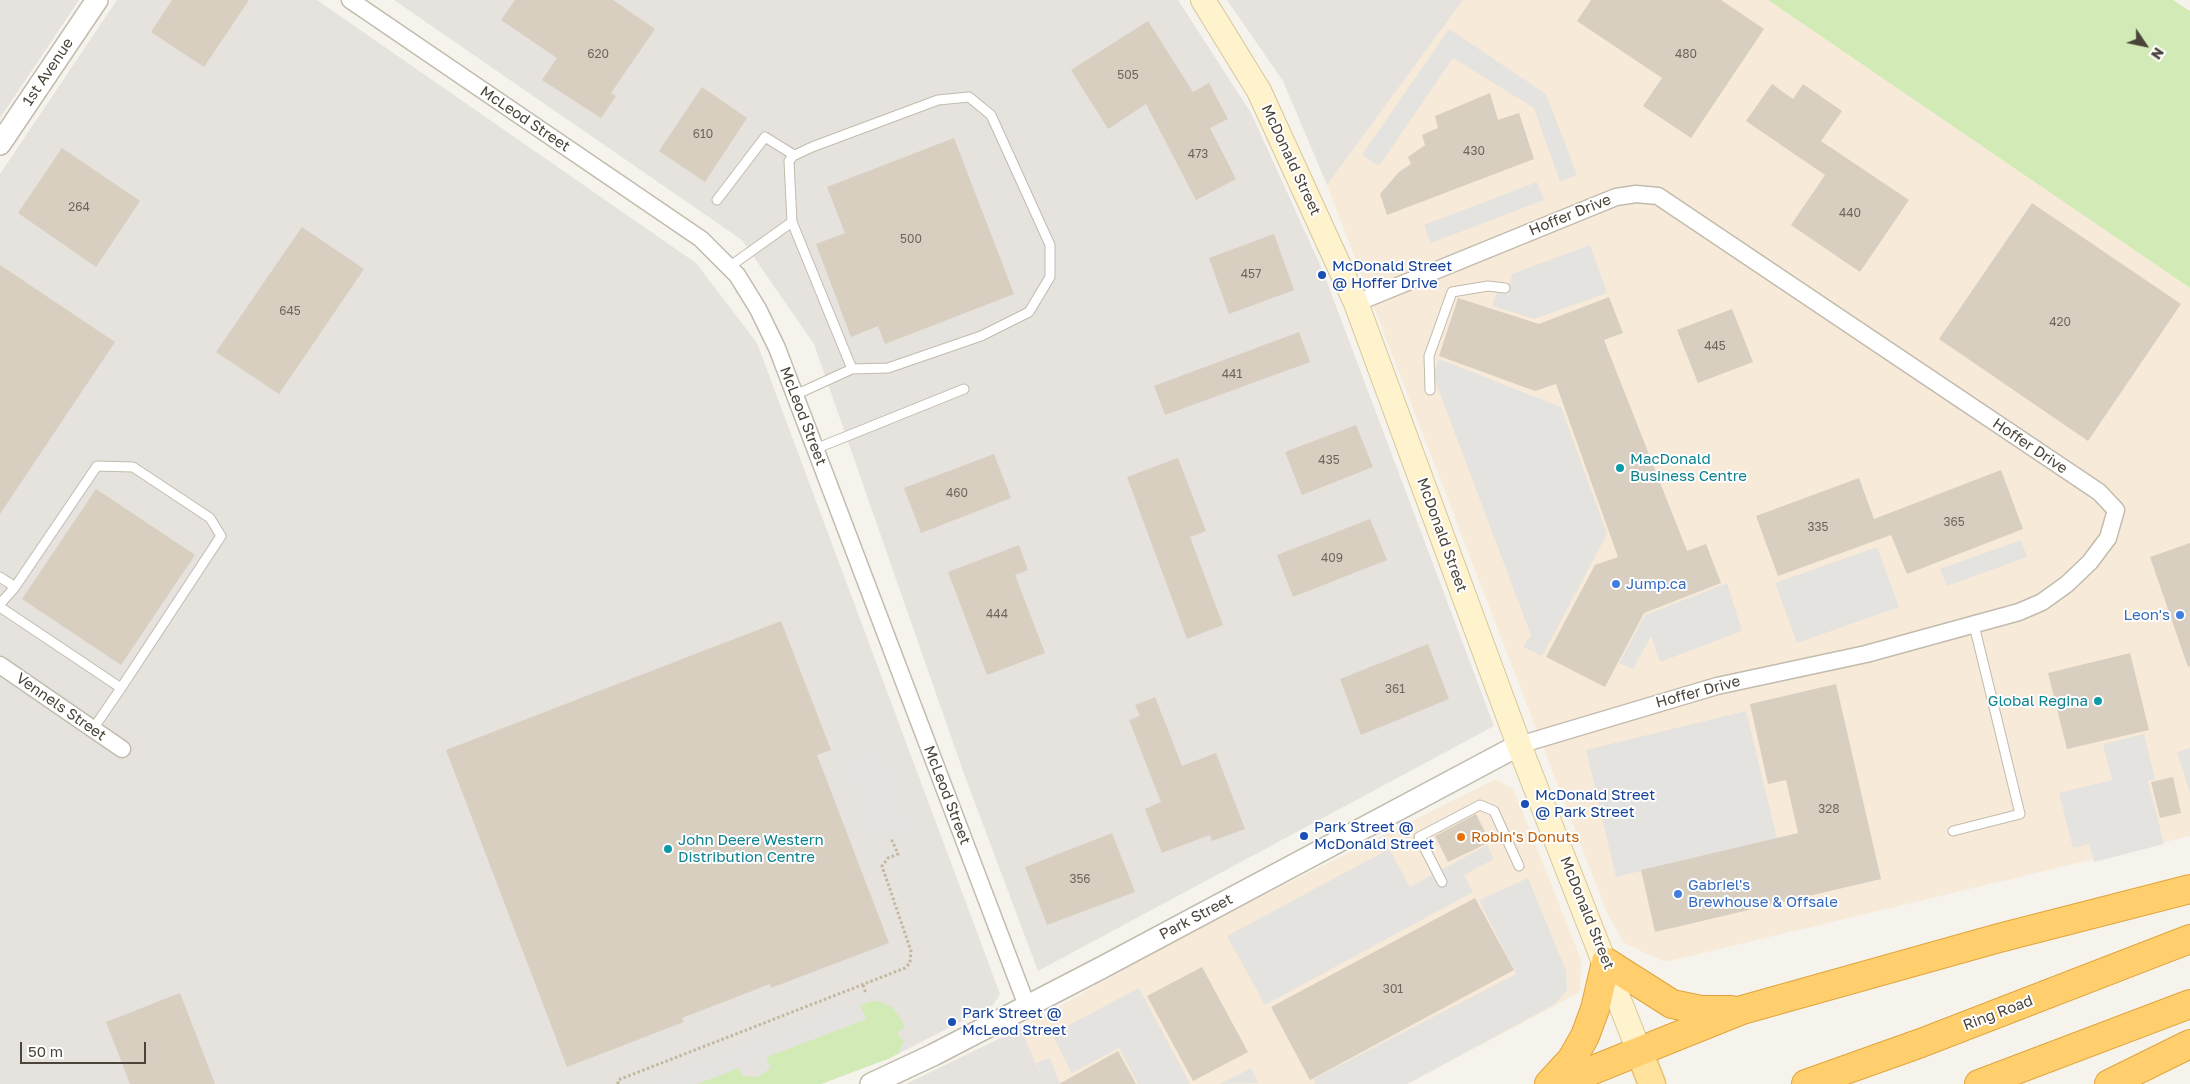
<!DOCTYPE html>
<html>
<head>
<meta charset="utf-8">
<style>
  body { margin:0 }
  #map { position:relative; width:2190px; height:1084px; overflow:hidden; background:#f6f3ec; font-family:"Golos Text",sans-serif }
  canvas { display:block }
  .north { position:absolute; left:2120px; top:20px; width:50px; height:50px; -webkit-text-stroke:4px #fff; paint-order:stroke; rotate:124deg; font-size:14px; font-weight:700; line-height:20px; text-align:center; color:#4b4439 }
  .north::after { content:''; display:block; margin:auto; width:18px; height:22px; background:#4b4439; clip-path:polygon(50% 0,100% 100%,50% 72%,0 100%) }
  .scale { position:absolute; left:20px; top:1042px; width:126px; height:22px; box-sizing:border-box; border:2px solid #4b4439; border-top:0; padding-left:6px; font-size:15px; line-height:18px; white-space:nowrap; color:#4b4439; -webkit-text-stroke:4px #fff; paint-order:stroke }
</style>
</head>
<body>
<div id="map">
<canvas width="2190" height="1084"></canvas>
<div class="north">N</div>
<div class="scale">50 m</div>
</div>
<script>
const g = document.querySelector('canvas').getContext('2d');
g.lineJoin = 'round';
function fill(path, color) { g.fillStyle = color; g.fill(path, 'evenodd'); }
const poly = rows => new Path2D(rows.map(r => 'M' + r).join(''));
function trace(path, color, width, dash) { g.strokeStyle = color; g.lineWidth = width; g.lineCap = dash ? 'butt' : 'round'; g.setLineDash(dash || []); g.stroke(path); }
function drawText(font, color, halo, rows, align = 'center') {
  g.font = font + ' "Golos Text",sans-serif'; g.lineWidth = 4; g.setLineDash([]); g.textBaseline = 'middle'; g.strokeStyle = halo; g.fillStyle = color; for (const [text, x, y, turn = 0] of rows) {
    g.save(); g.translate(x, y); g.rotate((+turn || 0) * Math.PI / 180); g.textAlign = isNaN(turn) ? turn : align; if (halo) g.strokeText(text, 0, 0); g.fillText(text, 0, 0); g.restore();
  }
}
const commercial = poly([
  [1463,0,1768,0,2190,288,2190,836,1665,962,1624,943,1607,913,1327,185],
  [1496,779,1514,790,1581,960,1580,992,1408,1084,1044,1084,1021,1028,1198,928]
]);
const industrial = poly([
  [0,0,79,0,0,118],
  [117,0,317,0,696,263,757,343,1000,994,993,1005,890,1058,821,1084,0,1084,0,174],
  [394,0,1178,0,1251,113,1322,269,1494,726,1038,971,963,771,814,344,742,240],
  [1227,0,1463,0,1327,185,1283,81],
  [1021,1028,1044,1084,906,1084]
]);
const green = poly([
  [1768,0,2173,0,2190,11,2190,288],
  [873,1001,881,1002,893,1008,903,1023,904,1028,898,1032,899,1037,904,1040,899,1053,890,1058,821,1084,697,1084,738,1068,743,1076,758,1077,771,1068,766,1057,866,1019,860,1005]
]);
const parking = poly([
  [1449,29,1546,94,1577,175,1560,182,1534,108,1453,58,1379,166,1362,155],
  [1537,182,1544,200,1431,243,1424,225],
  [1590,245,1607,293,1534,319,1492,306,1497,292,1508,295,1512,274],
  [1439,359,1561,407,1607,534,1542,656,1523,647,1531,635,1433,375],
  [2021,540,2027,557,1947,586,1940,569],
  [1877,547,1899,607,1797,643,1775,583],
  [1727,583,1742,631,1660,662,1651,636,1633,669,1619,663,1645,615],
  [1746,711,1777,838,1616,877,1586,750],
  [2144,734,2155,779,2148,781,2164,844,2094,862,2089,844,2073,848,2059,793,2112,780,2103,744],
  [885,745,916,831,900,836,905,851,891,856,885,841,870,847,839,762],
  [2190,748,2190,793,2177,752],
  [1487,845,1494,859,1464,875,1473,892,1265,1005,1227,936,1389,849,1410,887],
  [1528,878,1566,971,1567,990,1555,1004,1407,1084,1315,1084,1313,1079,1516,974,1479,900],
  [1139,988,1190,1084,1138,1084,1119,1048,1072,1073,1052,1034],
  [858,1000,866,1019,697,1084,639,1084],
  [1050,1058,1060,1084,1044,1084,1036,1063],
  [1251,1068,1258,1083,1220,1084]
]);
const building = poly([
  [172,0,249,0,204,67,151,32],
  [515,0,613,0,655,29,611,93,616,96,601,118,542,80,557,58,501,20],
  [1591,0,1721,0,1764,29,1691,138,1643,106,1662,78,1577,21],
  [1148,21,1193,92,1209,83,1228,119,1210,128,1236,179,1196,200,1146,104,1108,129,1071,70],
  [1772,84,1793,99,1803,84,1842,111,1821,141,1909,200,1860,272,1791,225,1825,175,1746,121],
  [702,87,747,118,705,182,659,151],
  [1490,93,1498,120,1519,113,1534,159,1387,215,1380,194,1399,172,1411,164,1408,157,1425,145,1422,135,1438,128,1435,116],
  [954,138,1014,294,885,344,878,326,851,337,816,244,845,233,827,187],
  [62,148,140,201,96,267,18,213],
  [2032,203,2181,304,2088,441,1939,339],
  [302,227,364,269,279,394,216,352],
  [1274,234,1294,290,1229,314,1209,258],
  [0,265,115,342,0,514],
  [1609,297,1623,333,1604,340,1687,551,1706,544,1721,583,1644,613,1605,687,1546,657,1595,565,1618,557,1556,384,1535,391,1439,356,1458,298,1539,324],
  [1732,309,1753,362,1698,383,1677,330],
  [1299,332,1310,362,1165,415,1154,386],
  [1356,425,1373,467,1302,495,1285,452],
  [994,454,1011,498,921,533,904,488],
  [1178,458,1206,531,1190,537,1223,625,1187,639,1127,477],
  [2001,470,2023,529,1907,574,1891,535,1778,576,1756,516,1859,478,1874,519],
  [96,489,195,555,121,665,22,599],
  [1370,519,1387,560,1293,597,1277,555],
  [2190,543,2190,666,2188,667,2150,557],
  [1019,545,1028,570,1015,575,1045,653,987,675,948,572],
  [781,621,831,750,817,755,889,943,771,988,770,984,682,1018,684,1022,567,1067,446,750],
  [1428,644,1449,699,1361,735,1340,679],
  [2130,653,2149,730,2067,749,2048,673],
  [1836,684,1881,879,1655,932,1641,870,1798,833,1786,780,1768,784,1750,704],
  [1155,697,1182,766,1216,753,1245,829,1212,841,1210,835,1162,853,1145,809,1161,802,1129,720,1140,716,1135,705],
  [2173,777,2181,813,2160,818,2151,782],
  [1476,814,1490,842,1448,862,1435,836],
  [1112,833,1135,892,1047,925,1025,867],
  [1475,898,1514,970,1310,1080,1271,1007],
  [1202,967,1248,1052,1193,1081,1147,996],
  [180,993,215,1084,130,1084,106,1022],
  [1118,1051,1136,1084,1059,1084]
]);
const path = poly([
  [863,985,866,994],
  [618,1084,618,1080,905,968,910,963,911,951,882,866,888,858,898,854,891,838]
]);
const service = poly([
  [717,200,765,137,794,155],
  [792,222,789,161,793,156,812,147,938,100,969,97,991,115,1050,245,1050,277,1029,312,981,336,888,368,852,369],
  [729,267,792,222,852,369,795,395],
  [1430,390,1429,356,1452,292,1488,286,1505,288],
  [815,449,964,389],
  [0,577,15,587,0,604],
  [0,607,121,688,221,536,210,518,133,467,97,466,15,587],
  [93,729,121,688],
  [1953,831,2020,814,1974,625],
  [1442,882,1419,837,1480,805,1494,811,1519,866]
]);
const minor = poly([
  [350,0,701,239,737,275,758,309,777,348,1027,1006],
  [1356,303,1616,197,1636,194,1658,196,2099,492,2116,510,2108,538,2090,562,2067,584,2042,602,2019,612,1866,654,1717,686,1519,745],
  [0,665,122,749]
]);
const tertiary = poly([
  [0,144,97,0],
  [871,1084,933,1055,1101,968,1519,745]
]);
const secondary = poly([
  [1203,0,1259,91,1356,303,1519,745,1639,1051]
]);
const primary = poly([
  [1639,1051,1652,1084]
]);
const motorway = poly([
  [1549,1084,1572,1059,1585,1036,1595,1009,1606,962,1672,1004,1701,1010,1731,1010],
  [1558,1084,1742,1010,1999,938,2190,889],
  [1806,1084,1921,1043,2190,939],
  [1979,1084,2190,1004],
  [2109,1084,2190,1044]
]);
const markers = [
  [1322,275,5,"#1a4fb4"],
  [1620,468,5,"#0f9aa8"],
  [1616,584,5,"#3f7fe0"],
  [2180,615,5,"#3f7fe0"],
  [2098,701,5,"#0f9aa8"],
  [1525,804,5,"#1a4fb4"],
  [1304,836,5,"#1a4fb4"],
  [1461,837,5,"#e8710a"],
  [668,849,5,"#0f9aa8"],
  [1678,894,5,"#3f7fe0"],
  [952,1022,5,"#1a4fb4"]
];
const numberNames = [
  ["620",598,54],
  ["480",1686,54],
  ["505",1128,75],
  ["610",703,134],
  ["430",1474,151],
  ["473",1198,154],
  ["264",79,207],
  ["440",1850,213],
  ["500",911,239],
  ["457",1251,274],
  ["645",290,311],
  ["420",2060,322],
  ["445",1715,346],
  ["441",1232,374],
  ["435",1329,460],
  ["460",957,493],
  ["365",1954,522],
  ["335",1818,527],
  ["409",1332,558],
  ["444",997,614],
  ["361",1395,689],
  ["328",1829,809],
  ["356",1080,879],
  ["301",1393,989]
];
const streetNames = [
  ["1st Avenue",48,72,-56],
  ["McLeod Street",525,119,34],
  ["McDonald Street",1291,160,65],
  ["Hoffer Drive",1570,215,-22],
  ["McLeod Street",803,416,69],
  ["Hoffer Drive",2030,446,34],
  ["McDonald Street",1442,535,70],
  ["Hoffer Drive",1698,692,-15],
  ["Vennels Street",61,707,35],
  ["McLeod Street",947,795,69],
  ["McDonald Street",1587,913,68],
  ["Park Street",1196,917,-28],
  ["Ring Road",1998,1013,-21]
];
const transitNames = [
  ["McDonald Street",1332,266],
  ["@ Hoffer Drive",1332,283],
  ["McDonald Street",1535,795],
  ["@ Park Street",1535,812],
  ["Park Street @",1314,827],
  ["McDonald Street",1314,844],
  ["Park Street @",962,1013],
  ["McLeod Street",962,1030]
];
const cultureNames = [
  ["MacDonald",1630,459],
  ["Business Centre",1630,476],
  ["Global Regina",2088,701,"right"],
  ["John Deere Western",678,840],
  ["Distribution Centre",678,857]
];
const shopNames = [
  ["Jump.ca",1626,584],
  ["Leon's",2170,615,"right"],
  ["Gabriel's",1688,885],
  ["Brewhouse & Offsale",1688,902]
];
const foodNames = [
  ["Robin's Donuts",1471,837]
];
fill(commercial, '#f7ead8');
fill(industrial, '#e6e2dd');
fill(green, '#d2eab5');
fill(parking, '#e5e3e0');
fill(building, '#d8cfc1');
trace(service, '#c2bbae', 11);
trace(minor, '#c2bbae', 19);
trace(tertiary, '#c2bbae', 24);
trace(secondary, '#d6c79b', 26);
trace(primary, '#e6c16a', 29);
trace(motorway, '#e0a43c', 30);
trace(path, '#c4b79f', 3, [2.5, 2.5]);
trace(service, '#fff', 9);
trace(minor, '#fff', 16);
trace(tertiary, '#fff', 21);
trace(secondary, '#fff3cd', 24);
trace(primary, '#ffe39c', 26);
trace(motorway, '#ffcf6e', 28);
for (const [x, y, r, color] of markers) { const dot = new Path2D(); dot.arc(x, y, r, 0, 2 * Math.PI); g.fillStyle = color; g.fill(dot); trace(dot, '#fff', 2); }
drawText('12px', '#6e675b', null, numberNames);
drawText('15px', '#4b4439', '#fff', streetNames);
drawText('15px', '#164399', '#fff', transitNames, 'left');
drawText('15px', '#0d838f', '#fff', cultureNames, 'left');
drawText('15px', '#366cbe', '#fff', shopNames, 'left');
drawText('15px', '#c56008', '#fff', foodNames, 'left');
</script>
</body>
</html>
